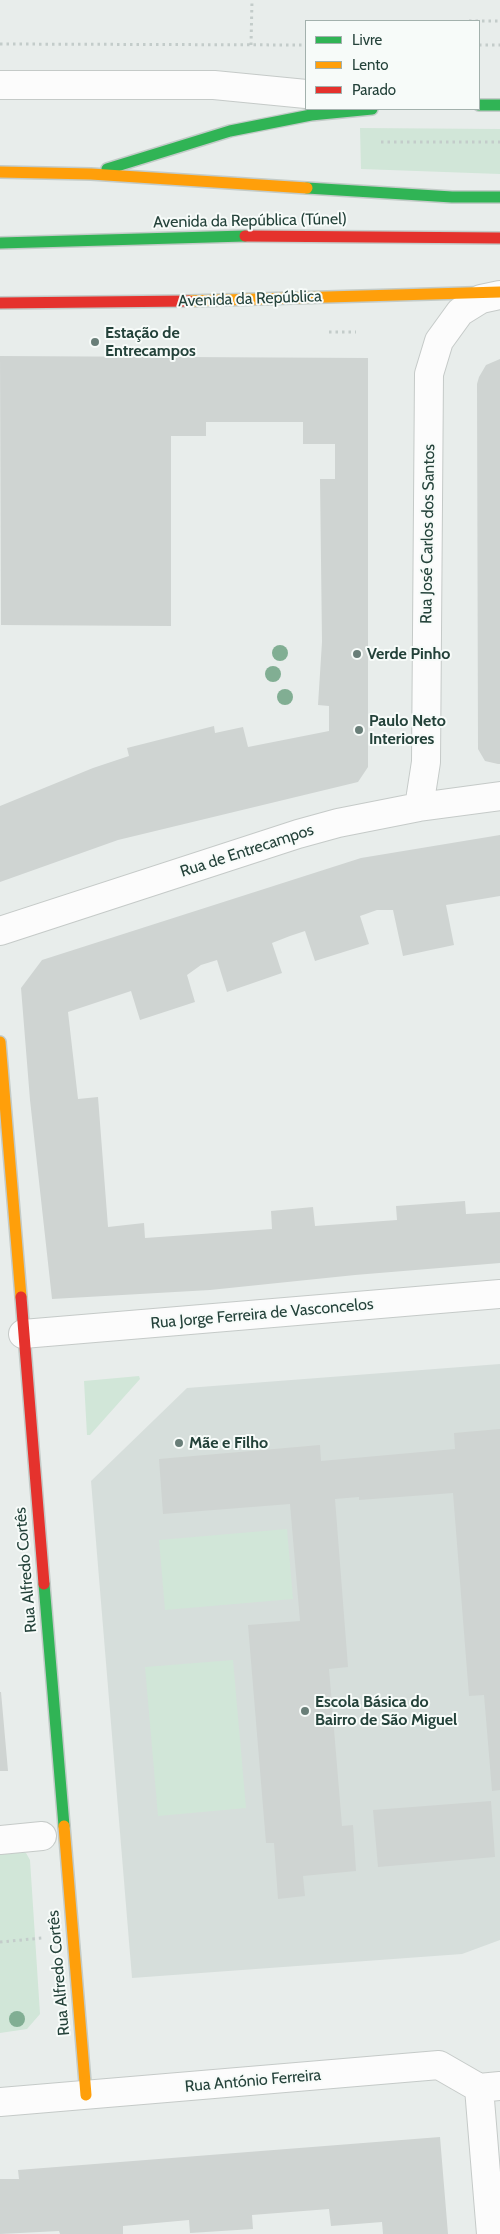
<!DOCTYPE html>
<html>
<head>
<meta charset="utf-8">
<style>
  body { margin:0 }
  #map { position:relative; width:500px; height:2234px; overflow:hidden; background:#e8edeb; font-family:Cabin,sans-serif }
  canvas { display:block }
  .legend { position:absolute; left:305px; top:20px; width:175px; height:90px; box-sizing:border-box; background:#f7fbf9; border:1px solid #a3b1ad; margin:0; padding:6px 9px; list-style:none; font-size:15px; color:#24423a }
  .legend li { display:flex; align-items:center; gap:10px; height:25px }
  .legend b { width:25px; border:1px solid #a3b1ad }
</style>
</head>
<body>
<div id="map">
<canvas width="500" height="2234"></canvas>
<ul class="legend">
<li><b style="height:6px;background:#30b455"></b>Livre</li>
<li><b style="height:6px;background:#ff9f0a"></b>Lento</li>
<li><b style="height:6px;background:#e5322d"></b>Parado</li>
</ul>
</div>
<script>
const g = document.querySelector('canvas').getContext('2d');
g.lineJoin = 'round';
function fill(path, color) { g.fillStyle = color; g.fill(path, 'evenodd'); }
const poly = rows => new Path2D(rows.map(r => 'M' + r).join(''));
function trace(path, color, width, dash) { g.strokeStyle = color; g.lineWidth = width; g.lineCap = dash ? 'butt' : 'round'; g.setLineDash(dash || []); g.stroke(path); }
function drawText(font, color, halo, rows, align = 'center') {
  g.font = font + ' Cabin,sans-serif'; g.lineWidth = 4; g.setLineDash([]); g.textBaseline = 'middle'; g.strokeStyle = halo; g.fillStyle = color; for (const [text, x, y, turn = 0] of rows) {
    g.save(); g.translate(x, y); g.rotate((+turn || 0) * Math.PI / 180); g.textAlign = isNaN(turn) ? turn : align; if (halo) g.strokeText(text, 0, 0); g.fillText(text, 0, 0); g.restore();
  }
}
const built = poly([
  [500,1364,500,1940,462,1954,132,1978,91,1481,187,1388]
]);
const green = poly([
  [360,128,500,129,500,174,361,169],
  [139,1376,140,1379,90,1435,87,1435,84,1381],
  [287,1529,293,1599,165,1610,159,1540],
  [233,1660,246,1808,158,1816,145,1667],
  [19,1851,26,1853,30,1860,40,2014,27,2029,0,2033,0,1853]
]);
const building = poly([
  [0,356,368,358,368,767,358,782,118,840,0,882,0,806,93,768,129,756,127,748,214,726,215,733,243,727,248,747,329,731,329,706,318,705,322,642,320,479,335,479,335,444,303,444,303,422,206,422,206,436,171,436,171,626,1,625],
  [500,359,500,764,498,764,485,761,478,749,477,384,479,377,486,365],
  [500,835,500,896,446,905,454,945,403,956,393,910,377,910,360,916,369,944,315,961,305,931,290,936,272,943,282,973,227,992,217,960,201,965,187,975,195,1002,140,1020,131,991,68,1012,78,1099,98,1097,108,1227,144,1223,145,1238,272,1229,271,1211,313,1207,315,1226,397,1220,396,1206,465,1201,466,1214,500,1212,500,1263,355,1275,210,1290,52,1299,30,1100,21,988,42,960,361,858],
  [500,1429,500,1790,492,1791,484,1695,469,1696,453,1493,359,1500,359,1497,335,1499,348,1667,329,1669,342,1826,353,1825,356,1871,303,1876,305,1896,278,1899,274,1843,266,1843,248,1625,300,1621,290,1504,163,1514,159,1459,320,1445,321,1461,455,1449,454,1433],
  [0,1692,1,1692,8,1771,0,1771],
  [491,1801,495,1857,378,1867,373,1810],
  [440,2137,448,2234,383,2234,382,2222,331,2226,329,2209,252,2215,253,2229,190,2233,189,2220,123,2226,123,2234,60,2234,59,2231,0,2234,0,2179,19,2179,18,2170]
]);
const path = poly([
  [469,21,500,21],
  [0,44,306,45],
  [251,45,252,0],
  [479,45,500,45],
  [381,142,500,142],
  [329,332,356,332],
  [0,1942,42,1938]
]);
const street = poly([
  [0,85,214,85,306,94],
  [419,807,426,762,429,374,439,341,460,312,481,299,500,295],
  [0,931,298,834,338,823,419,807,500,796],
  [23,1334,500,1294],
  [0,1840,42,1836],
  [479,2088,491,2234],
  [0,2102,439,2065,479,2088,500,2086]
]);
const fast = poly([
  [479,105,500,105],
  [107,169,230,131,311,115,372,109],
  [307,188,452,197,500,197],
  [0,243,245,236],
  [44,1584,64,1826]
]);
const slow = poly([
  [0,172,91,174,307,188],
  [189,301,500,292],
  [0,1042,21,1297],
  [64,1826,86,2095]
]);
const jam = poly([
  [245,236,500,238],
  [0,303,189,301],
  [21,1297,44,1584]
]);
const trees = [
  [280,653],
  [273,674],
  [285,697],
  [17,2019]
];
const markers = [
  [95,342,5,"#697e78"],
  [357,654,5,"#697e78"],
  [359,730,5,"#697e78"],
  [179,1443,5,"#697e78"],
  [305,1711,5,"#697e78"]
];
const streetNames = [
  ["Avenida da República (Túnel)",250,221,-1],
  ["Avenida da República",250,299,-2],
  ["Rua José Carlos dos Santos",428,534,-89],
  ["Rua de Entrecampos",247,851,-18],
  ["Rua Jorge Ferreira de Vasconcelos",262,1314,-5],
  ["Rua Alfredo Cortês",26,1570,-95],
  ["Rua Alfredo Cortês",59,1973,-95],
  ["Rua António Ferreira",253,2081,-5]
];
const poiNames = [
  ["Estação de",105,333],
  ["Entrecampos",105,351],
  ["Verde Pinho",367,654],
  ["Paulo Neto",369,721],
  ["Interiores",369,739],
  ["Mãe e Filho",189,1443],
  ["Escola Básica do",315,1702],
  ["Bairro de São Miguel",315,1720]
];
fill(built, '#d6dedb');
fill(green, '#d1e6d8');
fill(building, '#cfd4d2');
trace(street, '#c5cac8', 30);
trace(fast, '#c3cbc8', 14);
trace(slow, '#c3cbc8', 14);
trace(jam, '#c3cbc8', 14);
trace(path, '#c3ccca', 3, [2.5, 4]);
trace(street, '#fcfcfc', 28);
trace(fast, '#30b455', 11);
trace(slow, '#ff9f0a', 11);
trace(jam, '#e5322d', 11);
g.fillStyle = '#81ae93';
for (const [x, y] of trees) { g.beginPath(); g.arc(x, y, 8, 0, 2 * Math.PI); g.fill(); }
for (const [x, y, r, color] of markers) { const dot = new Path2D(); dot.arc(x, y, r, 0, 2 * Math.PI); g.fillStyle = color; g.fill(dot); trace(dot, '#f7fbf9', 2); }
drawText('16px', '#24423a', '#f7fbf9', streetNames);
drawText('bold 16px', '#24423a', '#f7fbf9', poiNames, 'left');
</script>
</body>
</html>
